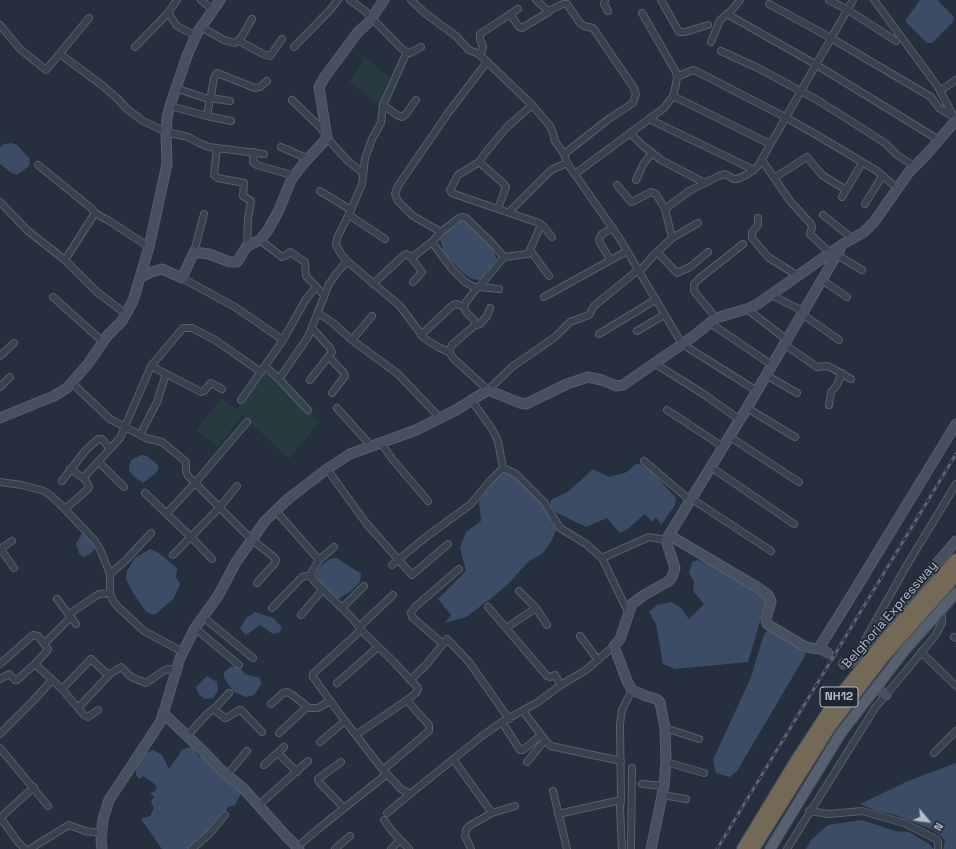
<!DOCTYPE html>
<html>
<head>
<meta charset="utf-8">
<style>
  body { margin:0 }
  #map { position:relative; width:956px; height:849px; overflow:hidden; background:#252f3e; font-family:"Space Grotesk",sans-serif }
  canvas { display:block }
  .north { position:absolute; left:908px; top:801px; width:40px; height:40px; -webkit-text-stroke:3px #1e2633; paint-order:stroke; rotate:119deg; font-size:11px; font-weight:700; line-height:16px; text-align:center; color:#b5bcc9 }
  .north::after { content:''; display:block; margin:auto; width:14px; height:18px; background:#b5bcc9; clip-path:polygon(50% 0,100% 100%,50% 72%,0 100%) }
</style>
</head>
<body>
<div id="map">
<canvas width="956" height="849"></canvas>
<div class="north">N</div>
</div>
<script>
const g = document.querySelector('canvas').getContext('2d');
g.lineJoin = 'round';
function fill(path, color) { g.fillStyle = color; g.fill(path, 'evenodd'); }
const poly = rows => new Path2D(rows.map(r => 'M' + r).join(''));
function trace(path, color, width, dash) { g.strokeStyle = color; g.lineWidth = width; g.lineCap = dash ? 'butt' : 'round'; g.setLineDash(dash || []); g.stroke(path); }
function drawText(font, color, halo, rows, align = 'center') {
  g.font = font + ' "Space Grotesk",sans-serif'; g.lineWidth = 3.5; g.setLineDash([]); g.textBaseline = 'middle'; g.strokeStyle = halo; g.fillStyle = color; for (const [text, x, y, turn = 0] of rows) {
    g.save(); g.translate(x, y); g.rotate((+turn || 0) * Math.PI / 180); g.textAlign = isNaN(turn) ? turn : align; if (halo) g.strokeText(text, 0, 0); g.fillText(text, 0, 0); g.restore();
  }
}
const green = poly([
  [365,58,394,81,381,106,349,82],
  [265,372,320,421,289,459,242,415,218,447,196,431,221,398,237,410]
]);
const water = poly([
  [920,0,937,0,954,17,953,22,932,43,927,43,905,21],
  [12,143,17,145,30,159,29,166,17,175,10,172,0,164,0,147,4,144],
  [464,220,491,245,497,259,491,271,479,280,472,279,463,273,444,253,440,239,447,228,455,223],
  [141,455,147,456,158,465,158,469,155,474,143,483,136,478,129,471,129,467,131,460],
  [636,464,646,465,676,498,675,505,661,525,656,517,652,522,645,514,629,528,620,533,607,518,586,527,555,512,550,505,551,500,569,491,593,469,609,477,627,472],
  [506,470,531,490,552,516,557,528,551,542,542,554,529,561,509,583,493,597,466,617,445,623,451,615,438,599,466,571,460,548,466,532,481,521,479,502,486,489,497,474],
  [82,533,86,533,95,543,95,549,90,554,83,557,79,553,76,544],
  [150,549,159,553,177,568,176,577,180,584,174,598,155,615,146,612,132,591,126,579,127,571,135,558],
  [337,558,355,570,361,573,360,582,351,591,338,599,318,580,316,572,322,565,330,559],
  [697,560,710,564,761,595,766,601,748,662,675,669,663,664,656,624,649,612,657,605,671,602,680,607,689,619,704,604,693,591,694,582,689,573,692,563],
  [255,612,273,618,282,627,280,632,273,634,260,625,246,635,240,629,246,618],
  [768,630,802,644,806,647,805,656,737,771,730,777,716,773,713,760,751,677,764,634],
  [232,666,240,668,245,674,260,678,261,685,254,695,246,697,234,692,224,678,224,672],
  [207,676,217,682,218,691,213,698,205,699,199,695,196,687],
  [192,747,199,757,204,755,215,772,222,774,242,792,235,805,228,807,215,827,199,837,198,843,190,849,162,849,141,819,150,816,154,808,151,802,154,796,150,794,156,790,156,785,143,776,139,779,136,775,136,767,146,753,153,750,162,755,169,769,183,749],
  [956,763,956,849,943,849,945,841,939,834,930,829,896,815,877,811,860,804,908,781],
  [862,820,895,831,909,832,929,844,934,849,806,849,811,840,828,825]
]);
const secondaryTunnel = poly([
  [828,653,844,664]
]);
const street = poly([
  [201,0,213,10],
  [350,0,365,11,401,48,407,52,410,53,421,47],
  [411,0,426,14,456,36,469,50,479,54,532,105,550,126,553,133,555,141,564,154],
  [536,0,548,11,563,4,567,4,580,23,584,26,593,28,634,88,636,94,633,103,610,118,564,154,567,163,620,239,682,344,757,391],
  [605,0,604,4,608,11],
  [661,0,679,32,685,32,708,25],
  [829,0,848,10,896,41],
  [874,0,938,87,954,117],
  [769,4,831,38,931,97,939,108,954,117],
  [168,13,177,26,196,36],
  [510,14,519,27,522,28,550,11],
  [727,14,815,64,939,140],
  [0,25,20,49,46,70,89,18],
  [201,27,224,40,235,43,241,38,252,19],
  [239,41,263,54,270,56,282,39],
  [711,42,720,20,731,11,740,0],
  [135,47,168,13,177,0],
  [294,47,330,10,338,0],
  [721,51,758,68,819,101,885,143,897,155,914,166],
  [407,52,383,105,381,123,372,139,365,159,362,184,351,210,337,238,336,245,341,254,347,261,400,306,424,338,438,347,449,352],
  [60,54,103,86,118,99,127,109,143,121,166,132,188,137,199,143,209,147,264,154],
  [479,54,482,51,483,47,480,39,480,34,518,9],
  [677,77,693,70,698,72,785,117,815,134,877,171,897,188],
  [175,88,208,99,211,95,214,78,217,73,255,88,260,87,267,81],
  [940,91,956,80],
  [673,96,770,144],
  [292,100,321,128,327,138,348,161,363,173],
  [383,105,397,115,402,117,406,114,416,100],
  [170,106,207,116,231,121],
  [207,116,210,98,230,101],
  [649,119,754,170],
  [630,133,642,145,661,160,705,183],
  [281,147,308,159],
  [217,148,214,175,218,178,244,183,243,196,251,201,248,219,247,246],
  [254,152,253,162,257,165,295,176],
  [762,160,790,201,811,224,812,227,810,234,831,254],
  [479,162,503,183,506,187,498,209],
  [38,165,91,208,95,213,111,222,149,247],
  [575,174,664,108,673,96,676,84,677,77,676,72,642,13],
  [774,178,807,157,822,175,846,190],
  [636,180,644,163,651,154],
  [617,185,631,202,634,201,651,192,656,194,665,209,672,238],
  [320,191,351,210],
  [842,197,862,163],
  [0,202,28,231,65,260,97,292,126,314],
  [865,204,882,176],
  [665,209,689,191,719,176,725,174,734,179,737,179,748,174,758,166,853,0],
  [509,212,549,172,553,169,567,163],
  [349,215,385,239],
  [823,215,853,239],
  [758,218,758,225,752,232,752,238,768,257,798,276],
  [539,223,543,226,552,237],
  [441,232,433,241,434,245,452,269,465,282,474,287,479,287,504,257,490,241,466,218,462,217,459,218,441,232,413,216,398,201,395,194,398,186,448,113,487,62],
  [260,240,282,257,285,256,290,252,305,262,306,276,324,295],
  [530,250,549,276],
  [194,252,204,214],
  [657,252,677,273,690,267,708,252],
  [837,255,862,270],
  [411,257,422,272,413,282],
  [504,257,528,254,538,232,540,227,539,223,457,195,452,193,450,190,458,175,479,162,486,152,507,127,532,105],
  [610,259,600,243,599,239,602,234,613,228],
  [65,260,95,213],
  [639,272,654,255,672,238,698,223],
  [182,278,235,307,283,340],
  [822,280,847,297],
  [373,284,403,256,406,254,411,257,414,256,433,241],
  [479,287,499,289],
  [477,288,466,302,464,307,466,312,474,320,475,325,452,345,449,352,453,358,488,390,512,367,555,337,570,322,589,315,594,306,638,270],
  [771,295,803,311],
  [53,297,103,342],
  [544,297,627,251],
  [747,309,787,340],
  [318,313,333,323,352,340,398,374,440,418],
  [802,314,839,340],
  [716,318,694,291,694,284,700,278,743,244],
  [710,323,772,365],
  [474,326,480,324,487,316,490,308],
  [637,331,664,315],
  [599,334,655,300],
  [421,335,453,305,457,304,464,307],
  [352,340,372,316],
  [784,344,817,367,828,366,851,379],
  [0,356,14,343],
  [329,357,344,373,345,376,332,393],
  [654,363,702,393,740,420],
  [151,366,201,392,204,391,211,383,222,389],
  [265,366,279,379],
  [766,375,797,393],
  [310,380,332,352,330,348,312,328],
  [72,383,110,419,146,438,162,442,184,460,186,462,186,471,188,476,252,540,274,557,276,560,275,563,257,583],
  [0,387,10,377],
  [241,400,283,340,306,299,316,287],
  [472,401,492,429,498,441,503,468],
  [829,405,831,392,837,385,842,373],
  [337,408,372,447],
  [747,408,795,437],
  [308,410,279,379,308,337,329,284,336,274,347,261],
  [667,410,723,447],
  [140,435,157,402,166,374],
  [730,437,799,482],
  [381,443,393,460,428,501],
  [644,461,691,501],
  [99,462,124,487],
  [711,467,794,524],
  [70,469,85,479],
  [327,469,366,523,412,575,448,544],
  [62,481,85,451,98,439,102,439,110,449],
  [0,482,22,485,44,491,50,495,61,505,95,541,100,549,110,574,110,593,112,599,117,606,144,631,183,652],
  [145,493,191,537,212,559],
  [692,499,771,551],
  [65,509,88,489,89,487,84,477,86,475,120,438,151,366,183,328,192,328,215,340,261,372],
  [276,511,319,560],
  [167,513,195,483,247,422],
  [334,547,319,560,311,573,314,581,342,608,364,586],
  [0,548,14,568],
  [0,549,12,541],
  [173,555,219,508,237,486],
  [602,558,628,612],
  [392,565,426,537,471,504,490,481,503,468,516,474,544,502,560,528,586,544,602,558,649,537,666,540],
  [110,574,126,560,151,533],
  [519,591,536,608,547,625],
  [57,599,76,624],
  [488,607,547,676,550,677,555,675,561,685],
  [272,608,302,577,306,576,312,577],
  [342,608,354,620,360,629],
  [69,614,99,594,110,593],
  [301,615,323,589],
  [203,617,253,658],
  [359,627,393,595],
  [195,628,239,665],
  [506,628,536,608],
  [580,636,598,660],
  [954,637,956,638],
  [44,644,71,617],
  [443,644,412,617,411,613,415,607,459,569],
  [862,645,907,565,956,484],
  [921,652,956,686],
  [35,664,62,689,84,715,88,717,98,710],
  [0,679,9,674,15,680,17,680,35,664,47,651,48,649,38,636,33,635,0,664],
  [410,680,426,665,447,639,469,662,509,719],
  [337,683,378,647],
  [62,689,91,659,105,672,110,674,121,667,131,677,146,683,165,670,169,669,176,671],
  [271,704,283,693,287,692,291,694,309,708,318,708,330,701],
  [78,708,110,674],
  [213,709,225,718,228,717,239,710,241,710,262,732],
  [523,711,545,740,551,746,621,761],
  [502,722,520,750,523,750,541,735],
  [665,728,699,739],
  [279,733,307,707],
  [0,734,33,701,52,680],
  [188,735,207,714,217,706,229,693],
  [356,735,407,700,417,692,418,688,393,661,361,630,315,672,313,674,313,677,345,721,383,770,387,774],
  [320,742,345,721],
  [0,748,48,806],
  [278,753,297,772],
  [934,753,956,731],
  [453,759,492,813],
  [341,762,318,779,319,782,344,808],
  [527,762,545,740],
  [666,762,704,773],
  [264,765,284,747],
  [383,770,429,731,429,725,418,713,407,700],
  [227,775,247,751],
  [642,784,664,786],
  [553,791,567,849],
  [662,795,686,799],
  [621,800,620,808,622,849],
  [259,805,308,761],
  [809,811,829,814,862,811,904,823,936,839,938,842,938,849],
  [387,813,410,794],
  [558,814,621,800,620,724,622,710,632,690],
  [0,817,18,842,25,849],
  [0,818,34,787],
  [384,820,391,830,409,849],
  [297,847,323,825,387,774,401,789,410,794,482,736,502,722,538,702,561,685,586,670,614,646],
  [30,849,69,825,85,831,102,833],
  [192,849,210,833,225,815],
  [335,849,350,836],
  [391,849,400,840],
  [471,849,465,836,466,830,469,826,492,813,515,806],
  [631,849,632,768],
  [787,849,875,708,935,636,942,623,942,609]
]);
const secondary = poly([
  [141,277,151,272,162,269,182,278,194,252,209,254,230,262,237,262,247,246,260,240,268,230,279,210,291,180,304,163,327,138,319,87,324,78,358,32,369,22,384,0],
  [0,418,54,396,67,388,88,364,107,336,122,321,133,301,149,247,167,164,166,132,167,118,170,106,187,56,197,33,220,0],
  [669,535,757,587,768,595,770,599,771,602,766,619,767,624,804,646,816,649,819,648,855,590,956,424],
  [819,648,828,653],
  [844,664,848,664,852,661,956,541],
  [880,691,886,695],
  [163,713,204,752,220,769,243,788,286,836,299,849],
  [102,849,101,839,103,819,109,800,161,721,180,658,195,628,218,596,236,562,265,521,288,499,327,469,350,454,416,430,456,410,488,390,520,403,526,404,567,384,588,377,602,380,616,386,623,385,691,338,716,318,750,308,759,303,843,244,864,232,874,222,909,172,927,154,956,120],
  [651,849,664,786,666,762,665,728,661,708,660,702,656,699,646,696,632,690,627,681,614,646,620,639,632,604,644,595,669,581,672,577,675,568,666,540,747,408,840,249]
]);
const primary = poly([
  [770,849,841,733,905,650,956,593]
]);
const highway = poly([
  [743,849,797,760,835,702,885,640,956,560],
  [753,849,830,726,882,658,956,575]
]);
const rail = poly([
  [717,849,956,454]
]);
const shields = [
  [839,697,38]
];
const shieldNames = [
  ["NH12",839,697]
];
const streetNames = [
  ["Belghoria Expressway",890,615,-49]
];
fill(green, '#273b3f');
fill(water, '#3c4c66');
trace(secondaryTunnel, '#3b4453', 9, [9, 4.5]);
trace(street, '#575f6c', 8);
trace(secondary, '#575f6c', 11);
trace(primary, '#424a57', 12);
trace(highway, '#444c59', 14);
trace(street, '#39414e', 6);
trace(secondary, '#475060', 9);
trace(primary, '#57606e', 10);
trace(highway, '#736956', 12);
trace(rail, '#5b6574', 3);
trace(rail, '#1e2633', 1.5, [4.5]);
for (const [x, y, w] of shields) { const box = new Path2D(); box.roundRect(x - w / 2, y - 10, w, 20, 3); g.fillStyle = '#1e2633'; g.fill(box); trace(box, '#b5bcc9', 1); }
drawText('bold 12px', '#b5bcc9', null, shieldNames);
drawText('13px', '#b5bcc9', '#1e2633', streetNames);
</script>
</body>
</html>
